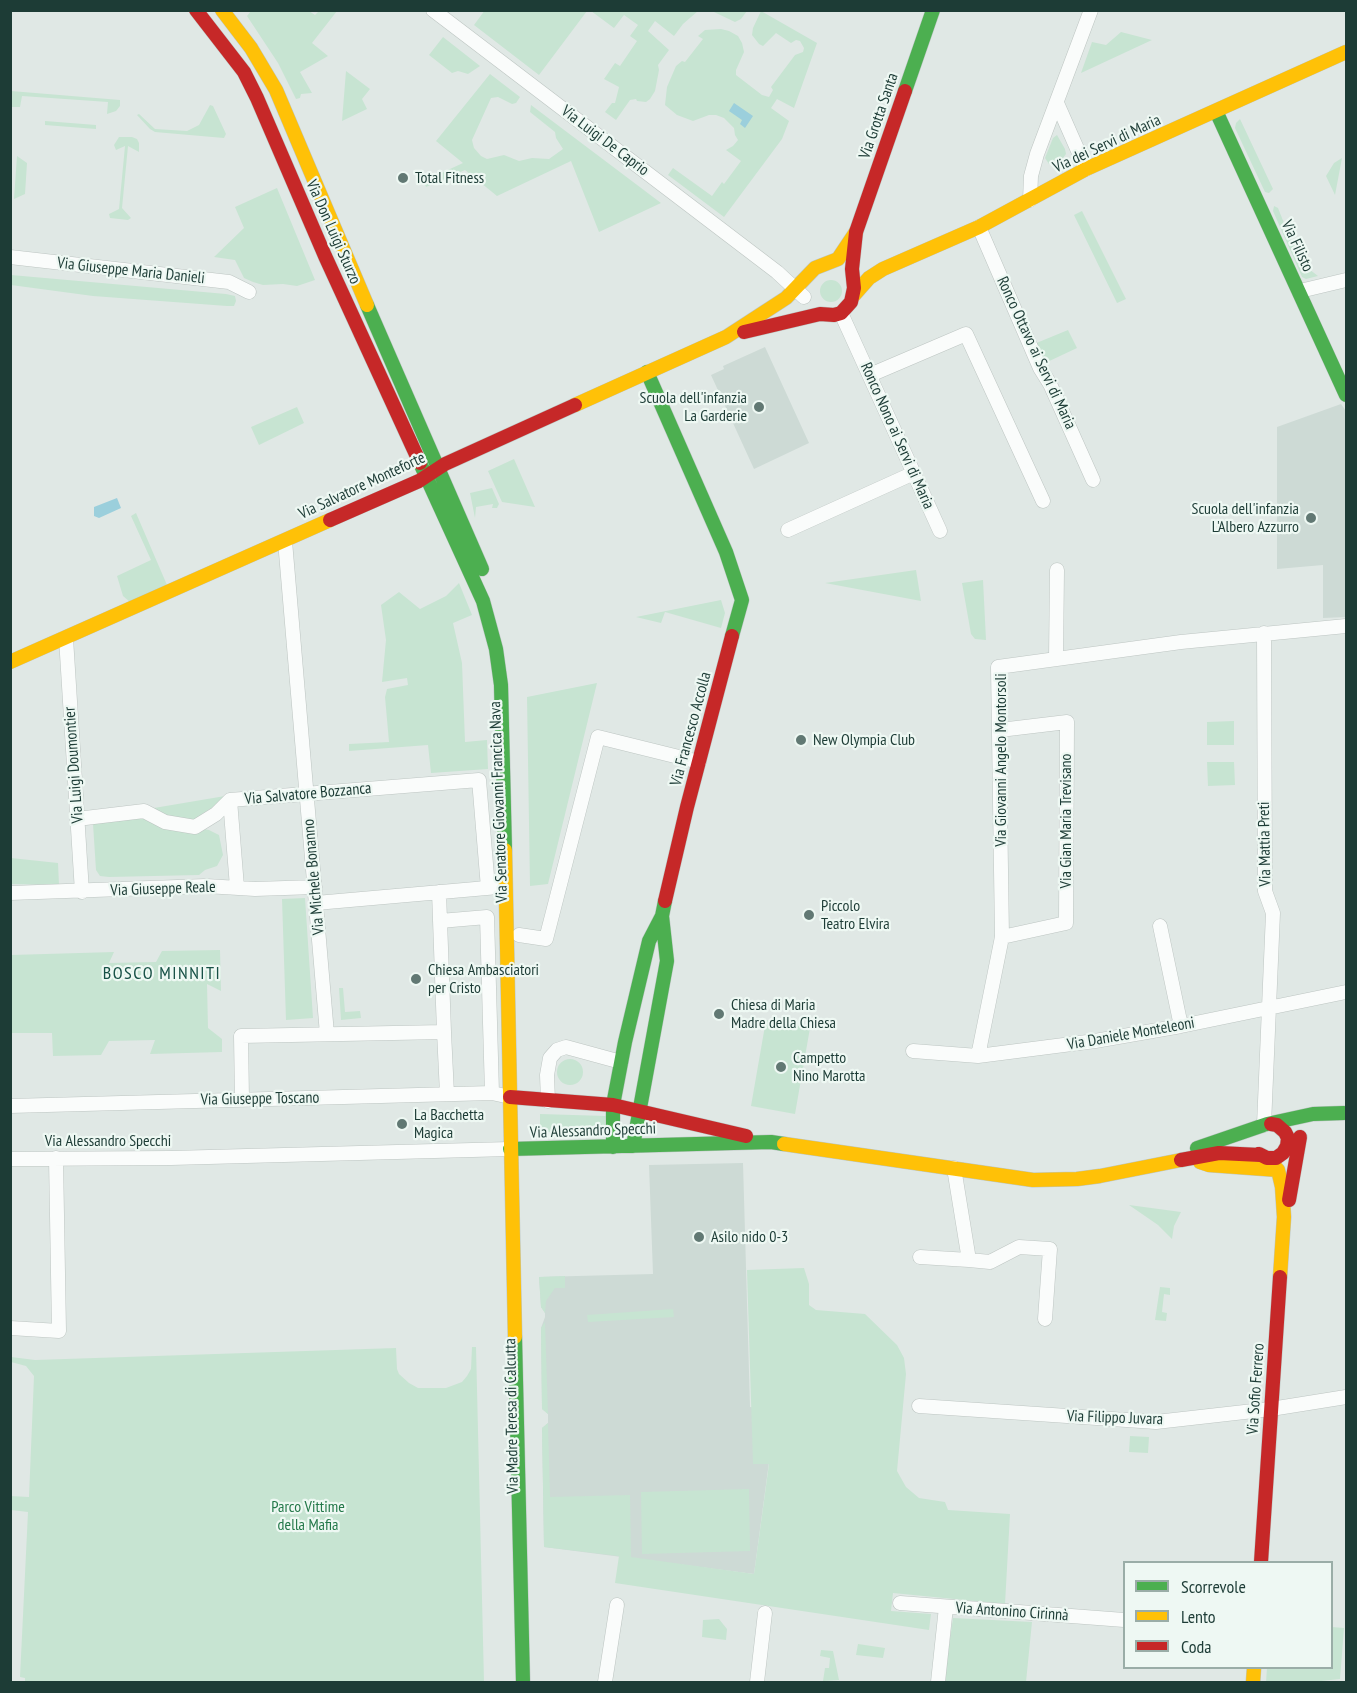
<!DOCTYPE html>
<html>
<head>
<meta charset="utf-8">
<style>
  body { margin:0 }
  #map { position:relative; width:1357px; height:1693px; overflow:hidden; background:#e0e8e5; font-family:"PT Sans Narrow",sans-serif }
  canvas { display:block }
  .frame { position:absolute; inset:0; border:12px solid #1d3c36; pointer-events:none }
  .legend { position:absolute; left:1123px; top:1561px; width:210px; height:108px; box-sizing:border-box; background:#eef8f3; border:2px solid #9aada7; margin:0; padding:8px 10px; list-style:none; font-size:18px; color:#1d3c36 }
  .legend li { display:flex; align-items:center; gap:12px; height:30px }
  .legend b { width:30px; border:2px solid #9aada7 }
</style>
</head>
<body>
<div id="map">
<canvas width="1357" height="1693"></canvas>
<div class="frame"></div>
<ul class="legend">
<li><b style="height:8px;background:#4caf50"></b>Scorrevole</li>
<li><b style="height:8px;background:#ffc107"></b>Lento</li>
<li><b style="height:8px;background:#c62828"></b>Coda</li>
</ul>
</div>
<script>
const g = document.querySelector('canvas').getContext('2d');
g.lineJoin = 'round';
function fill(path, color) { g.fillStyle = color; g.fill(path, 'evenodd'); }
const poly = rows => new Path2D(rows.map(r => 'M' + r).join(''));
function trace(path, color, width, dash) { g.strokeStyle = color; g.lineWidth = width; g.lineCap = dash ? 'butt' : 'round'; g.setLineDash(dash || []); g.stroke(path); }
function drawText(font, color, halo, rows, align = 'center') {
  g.font = font + ' "PT Sans Narrow",sans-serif'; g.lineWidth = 4.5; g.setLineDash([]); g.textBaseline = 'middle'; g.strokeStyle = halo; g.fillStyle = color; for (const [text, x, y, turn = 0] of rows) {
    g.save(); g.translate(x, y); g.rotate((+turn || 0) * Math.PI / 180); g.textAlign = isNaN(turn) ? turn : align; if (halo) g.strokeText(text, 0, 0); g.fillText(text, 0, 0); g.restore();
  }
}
const built = poly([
  [765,347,809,443,754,469,711,375,724,369,723,366],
  [1341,404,1346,411,1346,617,1323,618,1323,565,1277,569,1277,427],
  [743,1163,750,1407,776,1410,754,1574,544,1547,542,1428,548,1423,548,1414,542,1409,541,1328,545,1317,545,1313,541,1307,539,1277,653,1274,649,1165]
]);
const green = poly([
  [485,10,587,10,587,11,539,75,474,25],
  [251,11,309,11,315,15,319,11,337,11,312,43,328,56,300,72,312,93,301,94,300,98,296,99,278,63,247,16],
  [591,11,747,11,741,19,735,22,714,12,698,11,683,24,674,36,655,21,648,31,669,50,658,65,659,70,655,91,650,99,646,102,637,101,636,99,630,100,616,120,605,112,612,103,615,103,619,87,604,79,615,63,620,66,637,41,630,36,638,25,624,15,614,28],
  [761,11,817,43,794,108,777,99,771,108,789,121,782,139,724,217,668,175,673,168,712,196,722,182,724,184,741,161,726,150,733,146,738,140,735,135,734,128,724,118,716,115,709,115,693,121,677,115,665,105,667,87,676,66,682,61,685,62,703,39,698,36,705,30,721,29,729,31,738,36,742,43,744,52,736,70,736,75,762,95,769,97,773,90,771,87,795,55,803,52,804,48,800,41,796,40,791,43,776,33,763,46,759,44,752,35,753,28],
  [1121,32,1152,40,1081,73,1092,42,1106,45],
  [443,37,480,66,468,74,458,71,452,73,429,55],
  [346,71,370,89,362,99,367,109,342,121],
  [490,74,520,97,516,103,512,104,498,97,491,98,472,140,474,148,481,156,487,159,504,155,519,161,532,158,549,159,563,149,556,138,555,132,530,112,531,105,661,203,599,232,571,161,497,196,465,170,426,187,424,181,463,163,436,141],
  [11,91,120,100,120,106,116,111,107,114,108,102,22,96,20,107,11,107],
  [210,105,213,106,226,134,224,138,155,132,150,129,137,115,139,114,155,129,187,131,199,125],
  [1240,119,1273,189,1269,193,1265,192,1235,128,1236,123],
  [45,121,96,125,96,129,45,125],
  [1057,135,1065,149,1066,154,1063,158,1049,164,1045,158,1053,138],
  [119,137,132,137,137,139,139,143,139,152,128,146,122,208,131,218,128,220,110,218,109,214,119,209,125,146,116,150,114,145],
  [17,156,27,163,25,194,14,199],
  [1342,158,1335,195,1326,176,1334,163],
  [277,188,315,280,297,286,283,284,263,285,253,282,244,278,235,260,214,257,244,228,235,207],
  [1274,206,1278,208,1292,243,1297,247,1305,266,1318,276,1306,279,1302,277,1273,211],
  [1082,211,1126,299,1117,303,1074,215],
  [11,275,226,294,235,296,236,301,234,306,227,306,93,296,11,285],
  '820 291a11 11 0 1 1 22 0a11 11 0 1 1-22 0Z',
  [1068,330,1077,348,1043,364,1034,344],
  [297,407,304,423,259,445,251,427],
  [514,459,535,507,502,502,488,471],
  [492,488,499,504,497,508,492,508,493,504,476,507,475,518,470,493],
  [136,513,167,585,130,602,123,596,117,576,151,560,131,516],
  [916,570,921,601,825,583],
  [983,580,986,640,975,639,971,634,962,583],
  [459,583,472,615,453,623,462,663,465,742,487,740,488,769,431,773,428,745,349,751,349,744,389,742,385,697,387,689,408,685,407,678,382,682,386,640,381,605,399,592,420,609,446,596],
  [721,600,725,613,721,628,665,612,661,623,636,617],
  [597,683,548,884,530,886,527,697],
  [1234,721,1234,745,1207,745,1207,722],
  [1207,762,1234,762,1235,785,1208,786],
  [225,796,218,804,202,814,193,823,156,813,154,808],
  [135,817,209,830,219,835,223,855,217,866,205,870,199,875,109,877,100,876,96,870,93,824],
  [11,858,58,863,59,885,11,884],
  [305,898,313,1018,286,1020,282,899],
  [220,950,221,991,207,984,208,1028,222,1039,222,1052,150,1054,155,1040,109,1041,101,1055,53,1056,52,1033,11,1033,11,955,114,952,109,963,156,962,162,951],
  [339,988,343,988,345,1012,360,1011,361,1018,341,1020],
  [766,1020,810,1028,795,1114,751,1106],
  '557 1072a13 13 0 1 1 26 0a13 13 0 1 1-26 0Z',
  [540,1114,606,1116,605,1132,540,1132],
  [1129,1205,1181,1212,1174,1226,1172,1239,1158,1225],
  [804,1268,809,1284,809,1305,816,1310,865,1314,897,1345,904,1358,906,1374,897,1471,906,1487,919,1498,945,1502,948,1510,1010,1514,1005,1604,893,1593,891,1611,931,1614,929,1630,615,1583,619,1556,544,1547,542,1428,548,1423,550,1497,630,1495,631,1557,754,1574,769,1464,753,1464,747,1270],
  [565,1276,565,1288,555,1288,546,1301,545,1313,541,1307,539,1277],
  [1160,1287,1170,1288,1170,1295,1164,1294,1162,1312,1167,1313,1166,1321,1155,1320],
  [673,1309,674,1317,588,1322,587,1315],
  [545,1322,548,1414,542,1409,541,1328],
  [472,1347,476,1347,484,1682,25,1682,25,1678,20,1677,28,1512,11,1510,10,1496,29,1497,34,1376,26,1366,11,1362,11,1357,35,1360,396,1348,397,1369,399,1374,409,1383,418,1388,446,1388,462,1382,467,1376,471,1369],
  [1130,1436,1149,1437,1148,1453,1129,1452],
  [749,1489,750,1551,642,1554,641,1492],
  [953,1618,1032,1622,1026,1682,944,1682],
  [719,1619,727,1629,726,1640,702,1637,703,1620],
  [1332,1627,1344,1628,1340,1679,1312,1682,1266,1682,1267,1668,1332,1668],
  [858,1644,885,1648,883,1658,856,1655],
  [821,1650,833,1651,839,1680,823,1681,825,1668,829,1668,830,1658,820,1656]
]);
const water = poly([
  [734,103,753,116,745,128,740,124,742,120,729,111],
  [117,498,121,508,99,518,94,516,94,507]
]);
const street = poly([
  [433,10,777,272,804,297],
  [1057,103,1086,169],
  [1030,200,1031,176,1037,154,1091,10],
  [979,227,1040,368,1050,384,1093,480],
  [10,257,229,282,249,292],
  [1300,291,1346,280],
  [841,313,940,531],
  [870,375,966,334,1043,501],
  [788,530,914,473],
  [285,541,327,1034],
  [66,638,82,892],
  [1056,659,1057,570],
  [1000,730,1067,722,1066,923,1002,937],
  [230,800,237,887],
  [77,819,144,811,165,822,195,827,216,814,230,800,479,780,488,888],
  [439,892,444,1032],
  [10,893,206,886,255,889,315,887],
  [316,903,498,887],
  [440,921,487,917,492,1093],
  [1160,926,1181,1026],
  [519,935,546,939,598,737,699,762],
  [913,1051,978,1056,1095,1041,1181,1026,1346,992],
  [978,1056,1002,937,998,667,1181,642,1346,626],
  [242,1099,241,1036,444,1032,447,1094],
  [548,1101,547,1075,550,1058,557,1050,566,1047,621,1062],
  [10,1106,492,1093,510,1097],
  [1264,1125,1273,913,1265,891,1264,633],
  [10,1159,171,1158,510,1149],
  [954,1168,969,1260,990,1262,1019,1247,1050,1249,1045,1319],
  [920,1257,969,1260],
  [10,1328,59,1331,56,1158],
  [919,1406,1156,1422,1271,1409,1346,1397],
  [900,1603,1124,1620],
  [605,1682,617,1605],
  [757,1682,765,1613],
  [938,1682,946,1607]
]);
const fast = poly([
  [905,91,933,10],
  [1216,111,1346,395],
  [367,305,482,569],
  [647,372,726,552,742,600,732,636],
  [420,463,483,601,496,649,501,685,505,850],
  [633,1146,667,961,662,916,665,901],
  [613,1147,613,1105,625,1042,649,941,662,916],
  [1197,1148,1267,1124,1313,1114,1344,1113],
  [510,1149,771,1142,784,1144],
  [515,1337,523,1682]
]);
const slow = poly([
  [222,10,251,48,276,90,367,305],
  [854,295,869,278,883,269,979,227,1086,169,1346,52],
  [575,405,726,337,786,298,815,268,838,259,856,232],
  [10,662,330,520],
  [505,850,515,1337],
  [784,1144,1033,1180,1077,1179,1100,1176,1181,1160],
  [1267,1158,1278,1170,1282,1187,1284,1217,1280,1277],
  [1200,1162,1209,1165,1278,1170],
  [1253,1682,1254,1668]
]);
const jam = poly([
  [196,10,244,72,257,98,325,256,420,463],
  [744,332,820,314,834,315,841,313,851,302,854,288,852,269,856,232,905,91],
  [330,520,419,481,445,464,575,405],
  [665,901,687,807,732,636],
  [510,1097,613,1105,746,1136],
  [1259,1154,1267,1158,1276,1158,1283,1153,1287,1146,1288,1138,1285,1132,1277,1125,1271,1124],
  [1181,1160,1219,1153,1260,1155],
  [1289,1200,1300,1137],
  [1261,1562,1280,1277]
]);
const markers = [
  [403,178,6,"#617873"],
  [759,407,6,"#617873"],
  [1311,518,6,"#617873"],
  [801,740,6,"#617873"],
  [809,915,6,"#617873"],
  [416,979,6,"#617873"],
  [719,1014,6,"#617873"],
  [781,1067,6,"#617873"],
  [402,1124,6,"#617873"],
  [699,1237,6,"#617873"]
];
const streetNames = [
  ["Via Grotta Santa",879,116,-71],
  ["Via Luigi De Caprio",605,141,37],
  ["Via dei Servi di Maria",1107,144,-25],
  ["Via Don Luigi Sturzo",333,232,66],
  ["Via Filisto",1297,246,65],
  ["Via Giuseppe Maria Danieli",131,271,6],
  ["Ronco Ottavo ai Servi di Maria",1036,353,65],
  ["Ronco Nono ai Servi di Maria",897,436,66],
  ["Via Salvatore Monteforte",362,486,-25],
  ["Via Francesco Accolla",691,729,-75],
  ["Via Giovanni Angelo Montorsoli",1001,760,-90],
  ["Via Luigi Doumontier",74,765,-94],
  ["Via Salvatore Bozzanca",308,794,-5],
  ["Via Senatore Giovanni Francica Nava",499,802,-92],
  ["Via Gian Maria Trevisano",1066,821,-90],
  ["Via Mattia Preti",1265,844,-91],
  ["Via Michele Bonanno",314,877,-95],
  ["Via Giuseppe Reale",163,889,-2],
  ["Via Daniele Monteleoni",1131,1034,-10],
  ["Via Giuseppe Toscano",260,1099,-1],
  ["Via Alessandro Specchi",593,1131,-2],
  ["Via Alessandro Specchi",108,1141],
  ["Via Sofio Ferrero",1256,1389,-86],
  ["Via Madre Teresa di Calcutta",512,1416,-91],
  ["Via Filippo Juvara",1115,1418,2],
  ["Via Antonino Cirinnà",1012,1612,4]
];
const poiNames = [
  ["Total Fitness",415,178],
  ["Scuola dell'infanzia",747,398,"right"],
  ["La Garderie",747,416,"right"],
  ["Scuola dell'infanzia",1299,509,"right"],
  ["L'Albero Azzurro",1299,527,"right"],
  ["New Olympia Club",813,740],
  ["Piccolo",821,906],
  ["Teatro Elvira",821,924],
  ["Chiesa Ambasciatori",428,970],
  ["per Cristo",428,988],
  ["Chiesa di Maria",731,1005],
  ["Madre della Chiesa",731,1023],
  ["Campetto",793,1058],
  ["Nino Marotta",793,1076],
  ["La Bacchetta",414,1115],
  ["Magica",414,1133],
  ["Asilo nido 0-3",711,1237]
];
const parkNames = [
  ["Parco Vittime",308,1507],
  ["della Mafia",308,1525]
];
const neighbourhoodNames = [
  ["BOSCO MINNITI",162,974]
];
fill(built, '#cddad5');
fill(green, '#c7e4d2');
fill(water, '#9bcfdc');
trace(street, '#bdc5c2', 15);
trace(fast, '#bcc6c3', 15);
trace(slow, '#bcc6c3', 15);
trace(jam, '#bcc6c3', 15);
trace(street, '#fafcfb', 14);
trace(fast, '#4caf50', 14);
trace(slow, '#ffc107', 14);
trace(jam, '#c62828', 14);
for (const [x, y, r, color] of markers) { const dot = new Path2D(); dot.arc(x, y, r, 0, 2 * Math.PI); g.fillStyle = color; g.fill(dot); trace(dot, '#eef8f3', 2); }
drawText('16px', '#1d3c36', '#eef8f3', streetNames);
drawText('16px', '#1d3c36', '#eef8f3', poiNames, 'left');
drawText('16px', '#237849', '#eef8f3', parkNames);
g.letterSpacing = '1.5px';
drawText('18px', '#175146', '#eef8f3', neighbourhoodNames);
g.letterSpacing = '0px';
</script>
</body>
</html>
